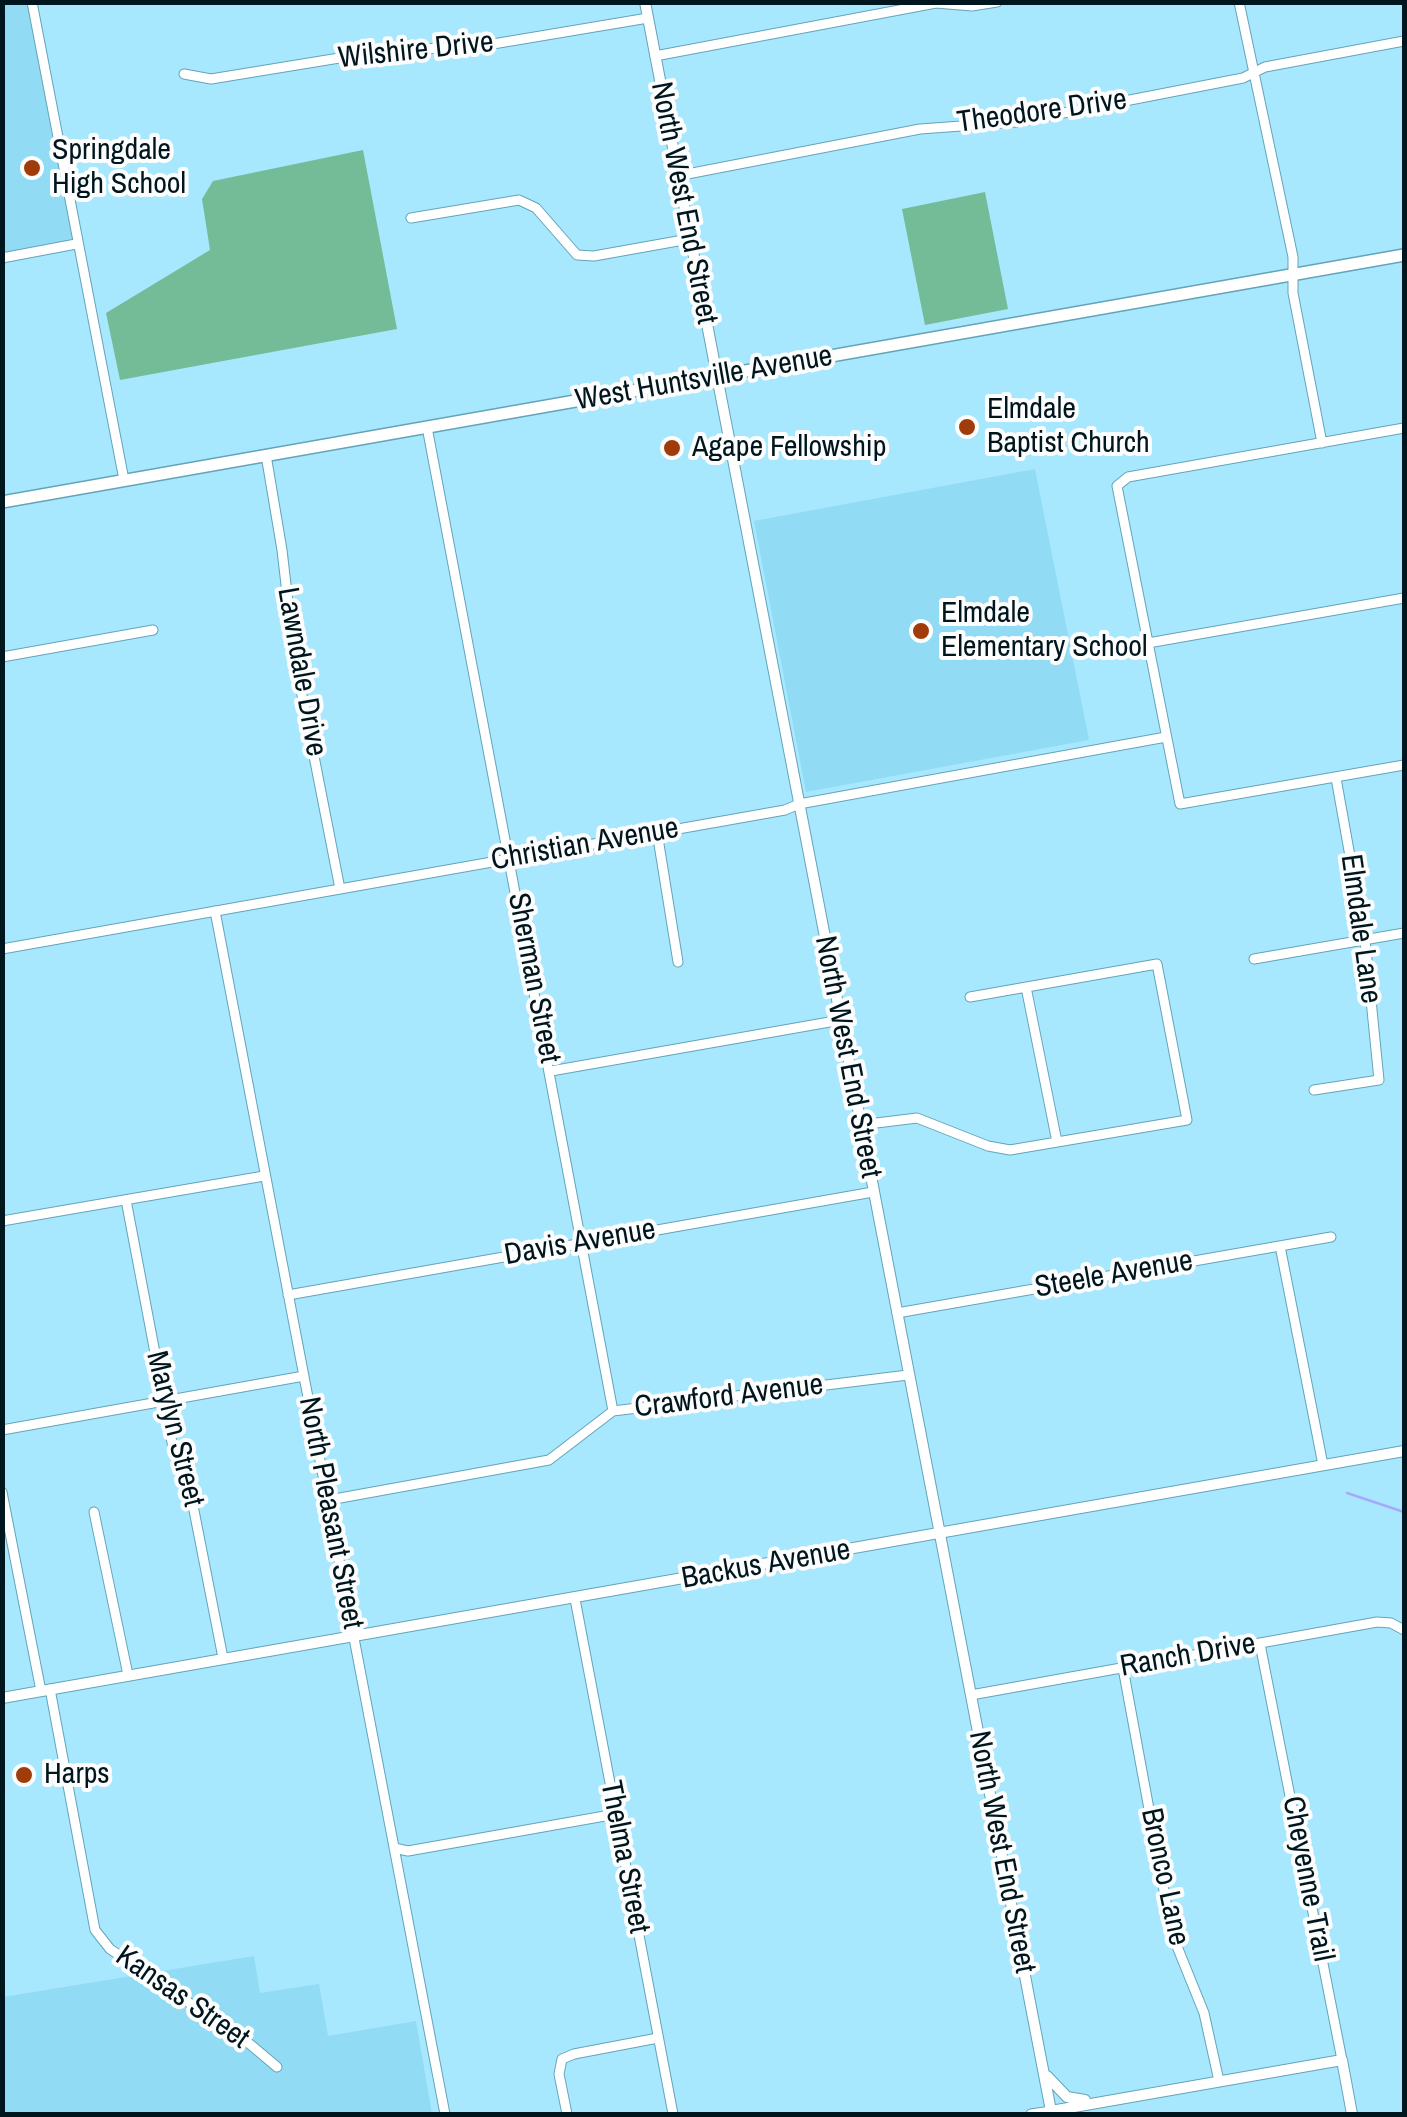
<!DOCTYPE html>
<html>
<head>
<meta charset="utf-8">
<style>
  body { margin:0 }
  #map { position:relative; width:1407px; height:2117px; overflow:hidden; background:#a7e8ff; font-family:"Archivo Narrow",sans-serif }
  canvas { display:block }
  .frame { position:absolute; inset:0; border:5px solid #00161e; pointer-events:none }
</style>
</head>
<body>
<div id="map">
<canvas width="1407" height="2117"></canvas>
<div class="frame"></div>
</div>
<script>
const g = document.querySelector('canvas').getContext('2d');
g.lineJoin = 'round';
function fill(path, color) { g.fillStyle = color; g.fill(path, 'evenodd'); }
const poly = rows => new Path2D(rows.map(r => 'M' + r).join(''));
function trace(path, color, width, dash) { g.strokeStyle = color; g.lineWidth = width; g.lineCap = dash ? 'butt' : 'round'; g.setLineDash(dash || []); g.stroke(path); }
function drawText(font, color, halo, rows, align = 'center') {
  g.font = font + ' "Archivo Narrow",sans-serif'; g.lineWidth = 8; g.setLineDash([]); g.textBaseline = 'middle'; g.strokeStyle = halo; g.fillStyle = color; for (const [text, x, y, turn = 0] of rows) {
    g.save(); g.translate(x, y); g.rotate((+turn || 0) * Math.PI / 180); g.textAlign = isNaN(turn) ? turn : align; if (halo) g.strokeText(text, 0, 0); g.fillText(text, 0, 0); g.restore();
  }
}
const built = poly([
  [3,3,32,3,76,244,3,258],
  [1035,469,1089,740,806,792,754,521],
  [254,1956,260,1993,319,1984,328,2036,416,2021,432,2114,3,2114,3,1997]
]);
const green = poly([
  [363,150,397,329,120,380,106,313,210,250,202,199,213,181],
  [985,192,1008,309,925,325,902,209]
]);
const stream = poly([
  [1347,1493,1404,1512]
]);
const minor = poly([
  [32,2,124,480],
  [1239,2,1293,257,1293,293,1322,443],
  [655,56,936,3,972,6,997,2],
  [184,74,211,79,376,52,487,45,648,18],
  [677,176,920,129,1017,122,1243,78,1265,67,1404,41],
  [411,218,519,200,536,208,577,255,594,256,689,239],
  [2,258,76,244],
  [427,427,613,1411],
  [1404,428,1128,477,1117,486,1180,804,1404,765],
  [266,455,282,550,294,654,340,889],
  [1148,643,1404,598],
  [2,657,153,630],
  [657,832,678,962],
  [215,911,445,2114],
  [2,949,785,810,799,804,1166,737],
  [1254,959,1404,933],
  [1026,987,1057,1142],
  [551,1071,841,1020],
  [1314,1090,1379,1080,1365,940,1336,778],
  [860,1125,917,1118,988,1146,1010,1150,1187,1120,1157,964,970,997],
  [126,1200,174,1453,188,1480,223,1658],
  [2,1221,264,1176],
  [1280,1246,1323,1465],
  [288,1295,873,1192],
  [897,1313,1331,1237],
  [2,1430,304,1376],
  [2,1492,41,1691],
  [329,1500,549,1460,613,1411,908,1375],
  [94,1512,128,1675],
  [575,1599,673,2114],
  [1260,1644,1342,2060],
  [1123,1668,1172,1934,1204,2013,1219,2081],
  [50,1689,95,1930,110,1949,251,2045,277,2067],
  [971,1695,1377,1622,1391,1623,1404,1630],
  [394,1848,408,1851,616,1814],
  [567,2114,559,2074,562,2059,574,2054,658,2038],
  [1031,2114,1051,2111]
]);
const tertiary = poly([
  [645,2,1051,2111,1342,2060,1352,2114],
  [2,1698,1404,1451],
  [1047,2076,1067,2097,1085,2100]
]);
const secondary = poly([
  [2,502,1404,255]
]);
const markers = [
  [32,168,10,"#a03c0a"],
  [967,427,10,"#a03c0a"],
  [672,448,10,"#a03c0a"],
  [921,631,10,"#a03c0a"],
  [24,1775,10,"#a03c0a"]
];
const streetNames = [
  ["Wilshire Drive",416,51,-6],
  ["Theodore Drive",1042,112,-8],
  ["North West End Street",683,203,79],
  ["West Huntsville Avenue",704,379,-10],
  ["Lawndale Drive",301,672,80],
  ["Christian Avenue",585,845,-10],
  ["Elmdale Lane",1360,929,82],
  ["Sherman Street",533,978,79],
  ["North West End Street",847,1057,79],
  ["Davis Avenue",580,1243,-10],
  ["Steele Avenue",1114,1275,-10],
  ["Crawford Avenue",729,1397,-7],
  ["Marylyn Street",174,1429,76],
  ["North Pleasant Street",330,1513,79],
  ["Backus Avenue",766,1565,-10],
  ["Ranch Drive",1188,1656,-10],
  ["North West End Street",1001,1852,79],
  ["Thelma Street",624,1857,79],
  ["Bronco Lane",1164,1877,78],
  ["Cheyenne Trail",1307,1879,79],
  ["Kansas Street",182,1998,35]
];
const poiNames = [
  ["Springdale",52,151],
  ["High School",52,185],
  ["Elmdale",987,410],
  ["Baptist Church",987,444],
  ["Agape Fellowship",692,448],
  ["Elmdale",941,614],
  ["Elementary School",941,648],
  ["Harps",44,1775]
];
fill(built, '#91dbf4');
fill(green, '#74bc98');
trace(stream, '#a7aafc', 2.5);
trace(minor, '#64a4b9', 11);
trace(tertiary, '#64a4b9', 12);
trace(secondary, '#64a4b9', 14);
trace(minor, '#fff', 9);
trace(tertiary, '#fff', 10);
trace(secondary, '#fff', 11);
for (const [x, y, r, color] of markers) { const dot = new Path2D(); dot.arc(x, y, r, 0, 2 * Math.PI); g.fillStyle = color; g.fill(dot); trace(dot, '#fdfdfd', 4); }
drawText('30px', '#00161e', '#fdfdfd', streetNames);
drawText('30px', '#00161e', '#fdfdfd', poiNames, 'left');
</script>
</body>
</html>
